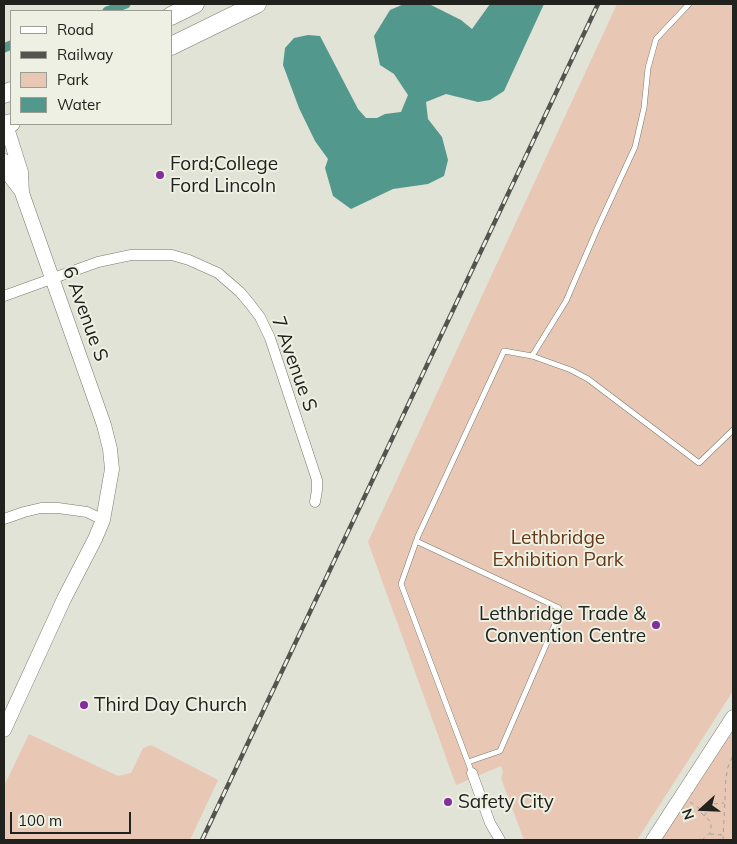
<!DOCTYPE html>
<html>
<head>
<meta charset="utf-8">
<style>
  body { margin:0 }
  #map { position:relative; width:737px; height:844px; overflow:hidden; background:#e0e3d5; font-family:Mulish,sans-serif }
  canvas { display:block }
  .frame { position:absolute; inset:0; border:5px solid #21221d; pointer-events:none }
  .legend { position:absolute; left:10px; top:10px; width:162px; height:115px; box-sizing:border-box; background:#edf0e2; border:1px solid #9b9e93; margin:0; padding:6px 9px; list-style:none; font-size:15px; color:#21221d }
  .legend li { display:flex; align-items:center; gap:10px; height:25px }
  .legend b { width:25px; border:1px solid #9b9e93 }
  .north { position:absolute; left:677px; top:784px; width:50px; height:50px; -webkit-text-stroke:4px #edf0e2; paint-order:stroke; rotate:250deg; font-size:14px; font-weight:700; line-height:20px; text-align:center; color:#21221d }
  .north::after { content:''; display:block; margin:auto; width:18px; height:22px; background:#21221d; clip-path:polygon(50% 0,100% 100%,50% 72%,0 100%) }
  .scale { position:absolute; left:10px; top:812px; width:121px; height:22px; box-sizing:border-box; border:2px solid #21221d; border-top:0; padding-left:6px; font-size:15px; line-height:18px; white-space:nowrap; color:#21221d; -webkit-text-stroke:4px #edf0e2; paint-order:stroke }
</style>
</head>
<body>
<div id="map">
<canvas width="737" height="844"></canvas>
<div class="frame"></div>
<ul class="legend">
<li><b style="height:6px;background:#fff"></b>Road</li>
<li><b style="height:6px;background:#53544d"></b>Railway</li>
<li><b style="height:14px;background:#e8c8b5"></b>Park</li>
<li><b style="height:14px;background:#53988c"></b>Water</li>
</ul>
<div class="north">N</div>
<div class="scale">100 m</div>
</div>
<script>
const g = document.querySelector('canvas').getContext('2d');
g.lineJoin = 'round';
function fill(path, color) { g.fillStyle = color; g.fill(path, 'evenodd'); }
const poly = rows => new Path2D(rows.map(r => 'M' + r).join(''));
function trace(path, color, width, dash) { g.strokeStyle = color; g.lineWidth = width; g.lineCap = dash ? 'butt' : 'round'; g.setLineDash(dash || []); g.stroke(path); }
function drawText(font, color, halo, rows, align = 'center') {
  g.font = font + ' Mulish,sans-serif'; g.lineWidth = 4; g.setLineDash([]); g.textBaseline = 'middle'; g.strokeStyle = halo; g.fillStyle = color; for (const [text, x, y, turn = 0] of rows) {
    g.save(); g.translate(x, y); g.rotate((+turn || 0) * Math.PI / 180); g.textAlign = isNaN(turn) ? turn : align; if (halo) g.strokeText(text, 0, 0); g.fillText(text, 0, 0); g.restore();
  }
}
const green = poly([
  [617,4,733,4,733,691,637,840,524,840,501,778,503,772,501,766,456,785,368,542],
  [733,717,733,840,653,840],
  [29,734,118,776,131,773,143,748,151,745,218,780,190,840,4,840,4,786]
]);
const water = poly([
  [404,4,429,4,461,20,472,29,490,4,544,4,504,91,490,100,478,102,446,94,426,102,428,119,442,137,448,160,444,176,428,184,393,189,351,209,333,196,325,168,328,159,315,141,299,108,283,65,285,48,294,38,308,35,320,36,358,109,366,118,377,118,385,114,401,112,408,95,394,74,380,65,374,36,390,10]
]);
const canal = poly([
  [107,11,126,4],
  [4,48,11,45]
]);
const path = poly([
  [690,802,699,808,702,814,711,822,711,832,702,840],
  [704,816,713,804,724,803],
  [710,834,723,835],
  [723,840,726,778,728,767,733,755]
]);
const lane = poly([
  [532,356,566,301,598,227,635,147,644,108,648,68,656,39,689,4],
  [416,541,559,608,559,615,500,751,468,762],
  [472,773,401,584,418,536,504,351,532,356,571,370,588,379,699,463,733,430]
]);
const street = poly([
  [4,296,98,262,131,255,172,255,189,260,218,273,240,292,250,304,260,317,270,338,317,480,317,490,315,502],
  [4,519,24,512,41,508,58,508,87,512,103,520],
  [472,773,490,823,500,840]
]);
const secondary = poly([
  [4,122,6,125,21,172,22,193,104,425,110,449,112,469,103,520,95,539,64,599,4,730],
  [4,161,9,175,22,192],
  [653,840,733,717]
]);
const highway = poly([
  [171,16,195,4],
  [171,46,257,4],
  [4,94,11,91],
  [4,126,11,123],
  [4,163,5,164]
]);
const rail = poly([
  [202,840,598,4]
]);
const markers = [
  [160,175,5,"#822e9c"],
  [656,625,5,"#822e9c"],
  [84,705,5,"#822e9c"],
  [448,802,5,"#822e9c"]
];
const poiNames = [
  ["Ford;College",170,164],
  ["Ford Lincoln",170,186],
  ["Lethbridge Trade &",646,614,"right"],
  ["Convention Centre",646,636,"right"],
  ["Third Day Church",94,705],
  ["Safety City",458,802]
];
const streetNames = [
  ["6 Avenue S",85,314,70],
  ["7 Avenue S",294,364,70]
];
const parkNames = [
  ["Lethbridge",558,538],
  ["Exhibition Park",558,560]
];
fill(green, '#e8c8b5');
fill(water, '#53988c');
trace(canal, '#53988c', 9);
trace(lane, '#777a6d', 6);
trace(street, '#777a6d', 11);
trace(secondary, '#777a6d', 15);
trace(highway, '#777a6d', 19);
trace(path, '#a2a499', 1, [4, 4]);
trace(lane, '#fff', 5);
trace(street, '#fff', 10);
trace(secondary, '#fff', 14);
trace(highway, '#fff', 18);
trace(rail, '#53544d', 4.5);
trace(rail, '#edf0e2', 2.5, [8]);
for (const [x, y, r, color] of markers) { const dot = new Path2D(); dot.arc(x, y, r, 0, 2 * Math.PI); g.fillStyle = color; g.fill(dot); trace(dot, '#edf0e2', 2); }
drawText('19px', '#21221d', '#edf0e2', poiNames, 'left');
drawText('19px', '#21221d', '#edf0e2', streetNames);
drawText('19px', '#683816', '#edf0e2', parkNames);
</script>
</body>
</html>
